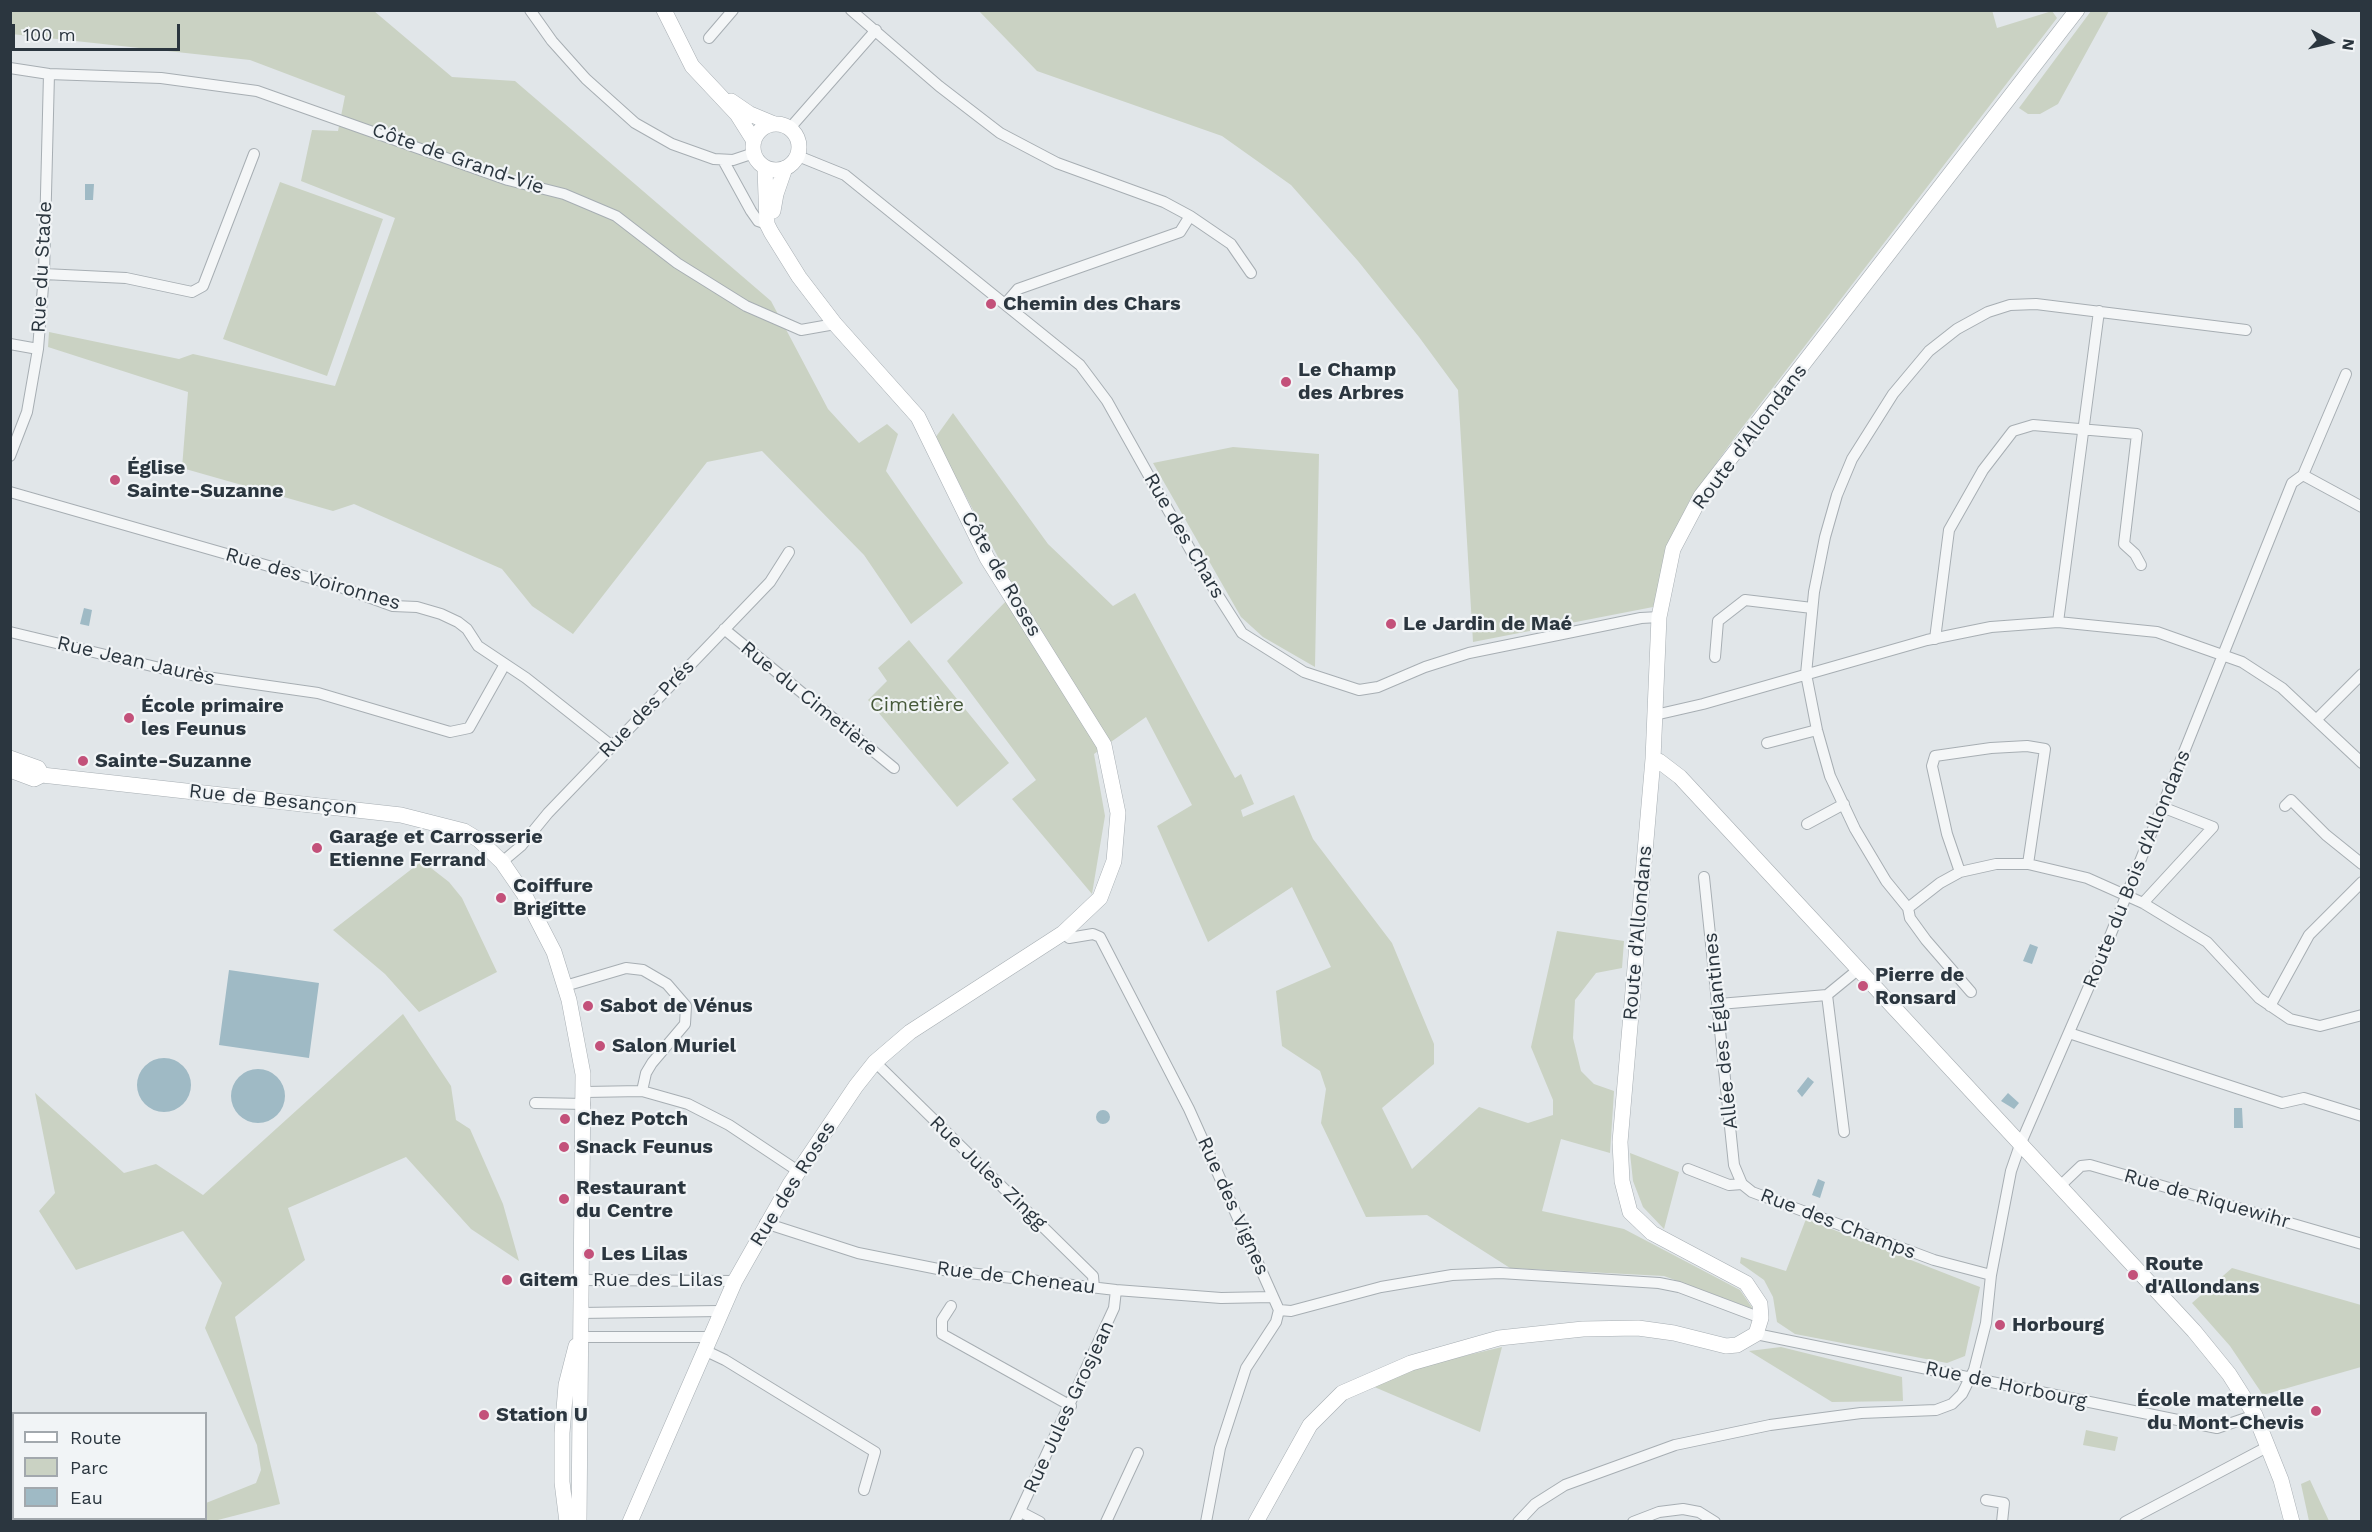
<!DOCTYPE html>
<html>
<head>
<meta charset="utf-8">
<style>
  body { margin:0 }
  #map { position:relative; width:2372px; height:1532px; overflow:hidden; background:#e1e6e9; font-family:"Work Sans",sans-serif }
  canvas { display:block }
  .frame { position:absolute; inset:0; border:12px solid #2b363f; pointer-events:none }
  .legend { position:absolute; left:12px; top:1412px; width:195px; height:108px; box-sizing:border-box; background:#f1f4f6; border:2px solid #a2a8ad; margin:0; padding:8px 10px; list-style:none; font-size:18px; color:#2b363f }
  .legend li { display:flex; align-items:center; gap:12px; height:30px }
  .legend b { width:30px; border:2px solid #a2a8ad }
  .north { position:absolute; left:2300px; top:12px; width:60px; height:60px; -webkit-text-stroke:4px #f1f4f6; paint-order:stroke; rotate:98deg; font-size:16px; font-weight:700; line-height:24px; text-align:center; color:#2b363f }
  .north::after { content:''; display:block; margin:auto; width:21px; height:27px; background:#2b363f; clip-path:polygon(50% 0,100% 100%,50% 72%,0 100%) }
  .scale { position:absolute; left:12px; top:24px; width:168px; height:27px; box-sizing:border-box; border:3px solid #2b363f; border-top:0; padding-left:8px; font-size:18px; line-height:21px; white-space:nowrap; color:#2b363f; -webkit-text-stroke:4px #f1f4f6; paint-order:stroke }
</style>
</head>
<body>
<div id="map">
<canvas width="2372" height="1532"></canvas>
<div class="frame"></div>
<ul class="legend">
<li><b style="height:8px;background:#fff"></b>Route</li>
<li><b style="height:16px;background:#cad2c3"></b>Parc</li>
<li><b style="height:16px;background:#9fbac5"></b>Eau</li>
</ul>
<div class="north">N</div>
<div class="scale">100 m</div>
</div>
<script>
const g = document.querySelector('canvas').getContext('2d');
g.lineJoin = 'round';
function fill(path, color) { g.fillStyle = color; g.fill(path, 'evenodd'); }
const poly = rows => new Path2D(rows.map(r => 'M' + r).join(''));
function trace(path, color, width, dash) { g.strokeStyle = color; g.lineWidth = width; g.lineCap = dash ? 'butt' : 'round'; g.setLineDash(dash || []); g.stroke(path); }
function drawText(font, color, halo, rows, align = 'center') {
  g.font = font + ' "Work Sans",sans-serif'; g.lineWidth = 4.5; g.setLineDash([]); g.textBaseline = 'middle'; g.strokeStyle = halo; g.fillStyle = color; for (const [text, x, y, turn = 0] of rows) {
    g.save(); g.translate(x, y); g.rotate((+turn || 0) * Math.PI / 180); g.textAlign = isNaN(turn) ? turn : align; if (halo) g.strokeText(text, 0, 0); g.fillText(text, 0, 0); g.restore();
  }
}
const green = poly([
  [1992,10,1997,28,2052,11,2057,18,1741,429,1691,498,1672,536,1653,607,1473,642,1458,390,1419,337,1358,261,1291,185,1222,136,1037,71,979,11],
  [10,11,374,11,452,77,515,81,771,301,828,409,859,443,887,424,898,434,886,471,963,583,911,624,864,555,762,451,707,462,573,634,532,606,502,569,354,504,333,511,182,468,188,392,48,347,49,332,179,359,193,354,335,386,395,218,301,181,312,130,338,131,345,96,250,60,11,34],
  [2091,11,2109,11,2058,104,2040,114,2028,114,2019,108],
  [280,182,383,219,327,376,223,339],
  [953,413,1048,544,1113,606,1135,593,1235,778,1241,774,1254,804,1241,810,1243,817,1294,795,1313,839,1392,943,1434,1044,1434,1064,1382,1108,1412,1169,1479,1107,1528,1123,1553,1115,1553,1100,1531,1047,1557,931,1624,941,1622,968,1596,973,1575,1000,1573,1038,1581,1071,1594,1084,1614,1091,1610,1153,1561,1139,1542,1211,1624,1229,1740,1290,1753,1309,1664,1276,1510,1268,1427,1215,1366,1217,1321,1123,1326,1089,1320,1071,1282,1046,1276,991,1331,967,1292,887,1208,942,1157,826,1192,805,1146,717,1094,754,1105,816,1092,894,1012,799,1036,780,947,661,1016,591,935,438],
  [1233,447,1319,454,1315,667,1263,637,1241,617,1153,463],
  [909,640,1009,763,957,807,868,700,887,681,878,668],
  [422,861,449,882,462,898,497,972,419,1012,385,974,333,930],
  [403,1014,451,1086,456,1120,470,1129,503,1204,519,1261,471,1229,406,1157,288,1208,305,1260,235,1317,280,1504,214,1521,180,1521,183,1519,206,1518,206,1503,256,1483,261,1470,257,1445,205,1328,222,1283,183,1231,76,1270,39,1211,55,1193,35,1093,124,1173,156,1164,203,1195],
  [1630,1153,1679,1172,1664,1229,1643,1207,1633,1181],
  [1806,1219,1980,1287,1965,1356,1947,1363,1795,1334,1777,1322,1773,1297,1764,1280,1740,1263,1741,1257,1786,1271],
  [2232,1268,2361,1305,2361,1367,2263,1395,2230,1346,2192,1303],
  [1502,1347,1480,1432,1372,1386,1426,1365],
  [1781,1347,1902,1377,1903,1401,1832,1402,1749,1351],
  [2086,1430,2118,1437,2115,1451,2083,1445],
  [10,1440,14,1449,14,1518,35,1519,36,1521,11,1521],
  [2310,1480,2329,1521,2309,1521,2301,1484]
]);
const water = poly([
  [85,184,94,184,93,200,85,200],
  [84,608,92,610,89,626,80,624],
  [2030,944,2038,947,2032,964,2023,961],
  [229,970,319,983,309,1058,219,1045],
  '137 1085a27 27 0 1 1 54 0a27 27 0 1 1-54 0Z',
  '231 1096a27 27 0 1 1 54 0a27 27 0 1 1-54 0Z',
  [1808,1077,1814,1082,1802,1097,1797,1091],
  [2008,1093,2019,1103,2014,1109,2001,1101],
  [2234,1108,2242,1108,2243,1128,2234,1128],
  '1096 1117a7 7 0 1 1 14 0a7 7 0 1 1-14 0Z',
  [1818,1179,1825,1182,1820,1198,1812,1195]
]);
const street = poly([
  [530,10,552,41,586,79,635,123,672,144,714,159,733,160,754,153],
  [851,10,939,86,1000,133,1057,163,1164,202,1190,216,1231,244,1251,273],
  [709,38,733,10],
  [10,68,49,74,161,78,257,91,508,180,564,194,616,216,677,263,746,306,801,330,835,324],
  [790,128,876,30],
  [798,156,845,175,1080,365,1107,401,1200,567,1242,633,1304,672,1359,690,1378,687,1425,667,1469,653,1641,618,1659,617],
  [723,160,751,211,758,221,767,224],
  [44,274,126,278,192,292,203,286,254,154],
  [1006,303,1018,289,1180,232,1190,216],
  [2246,330,2036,304,2010,305,1988,312,1957,329,1929,351,1893,394,1852,459,1837,495,1825,537,1814,592,1806,674,1817,730,1830,776,1855,829,1886,881,1908,908,1940,883,1960,872,1996,864,2028,864,2087,878,2143,903,2207,942,2259,998,2290,1019,2320,1026,2362,1015],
  [10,344,38,349],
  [10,456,27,412,38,349,44,274,49,74],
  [2303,475,2362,507],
  [10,492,335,585,393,606,417,607,441,614,458,622,467,629,478,646,526,678,612,746],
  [2058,622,2099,311],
  [724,629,894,768],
  [10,632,185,674,318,693,450,732,469,728,505,664],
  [1935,639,1949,530,1983,470,2013,431,2033,425,2137,434,2124,544,2135,554,2141,565],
  [1715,657,1718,621,1745,600,1812,608],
  [1655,715,1703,704,1927,640,1991,627,2058,622,2157,632,2242,662,2282,688,2362,763],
  [2317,719,2362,674],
  [1767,743,1817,730],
  [2285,806,2291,800,2326,835,2362,864],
  [1807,824,1844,804],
  [502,862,521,846,548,813,770,582,789,552],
  [1960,872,1947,834,1932,766,1935,756,1991,748,2027,746,2045,749,2028,864],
  [1704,877,1734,1165,1742,1184],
  [2143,903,2213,827,2162,807],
  [1908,908,1910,918,1926,940,1971,992],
  [1063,933,1069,938,1093,934,1100,937,1189,1109,1279,1310,1276,1322,1246,1368,1220,1448,1206,1522],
  [565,986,626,968,643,970,667,984,686,1006,685,1024,652,1063,646,1073,642,1091],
  [1827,995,1844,1132],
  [1719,1004,1827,995,1860,968],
  [2270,1006,2309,935,2362,882],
  [2069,1033,2282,1103,2304,1098,2362,1116],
  [875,1062,1093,1276,1094,1288],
  [585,1092,642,1091,688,1104,729,1125,798,1171],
  [535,1103,585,1104],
  [1688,1169,1729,1185,1742,1184,1752,1192,1934,1260,1991,1275],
  [2060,1186,2081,1166,2090,1165,2362,1244],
  [765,1223,858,1253,943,1270,1116,1290,1221,1298,1273,1297],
  [581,1280,735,1281],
  [951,1306,942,1320,942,1334,1071,1406],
  [1279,1310,1291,1311,1381,1287,1452,1275,1500,1273,1659,1283,1679,1287,1761,1318],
  [580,1313,720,1311],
  [1756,1334,2217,1428,2255,1415],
  [579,1337,709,1337],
  [704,1350,725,1360,875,1452,864,1490],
  [1986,1500,2004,1503,2002,1522],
  [1021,1512,1040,1522],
  [1015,1522,1114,1308,1116,1290],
  [1106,1522,1138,1453],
  [1518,1522,1535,1504,1565,1485,1675,1445,1770,1425,1861,1413,1936,1410,1952,1404,1962,1394,1974,1370,1986,1323,1991,1275,2011,1171,2020,1145,2100,961,2292,483,2303,475,2346,374],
  [1633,1522,1659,1512,1683,1509,1699,1512,1715,1522],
  [2125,1522,2269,1446]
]);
const secondary = poly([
  [664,10,692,66,737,114,754,141],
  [731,101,750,114,774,124],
  '753 147a23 23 0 1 1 46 0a23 23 0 1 1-46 0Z',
  [773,211,776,194,785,168],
  [10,758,38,768,42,775],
  [1653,759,1659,761,1680,777,2194,1331,2229,1374,2255,1415,2281,1480,2292,1522],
  [10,770,34,779,42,775,401,815,464,831,479,840,502,862,524,894,554,952,569,1000,583,1074,579,1522],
  [567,1522,562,1482,562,1433,566,1385,576,1346],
  [630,1522,735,1281,790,1184,856,1086,875,1062,910,1032,1063,933,1100,898,1114,861,1118,813,1104,745,987,558,918,417,835,324,799,277,771,232,767,224,765,168],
  [1256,1522,1310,1425,1342,1393,1411,1363,1499,1338,1583,1329,1638,1328,1674,1333,1726,1346,1737,1345,1756,1334,1761,1318,1760,1304,1746,1283,1652,1233,1630,1212,1622,1181,1620,1142,1653,759,1659,617,1673,549,1701,496,2077,10]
]);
const markers = [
  [991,304,6,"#c3517a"],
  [1286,382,6,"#c3517a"],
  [115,480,6,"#c3517a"],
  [1391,624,6,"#c3517a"],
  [129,718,6,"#c3517a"],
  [83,761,6,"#c3517a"],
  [317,848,6,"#c3517a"],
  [501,898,6,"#c3517a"],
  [1863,986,6,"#c3517a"],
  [588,1006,6,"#c3517a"],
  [600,1046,6,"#c3517a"],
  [565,1119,6,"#c3517a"],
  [564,1147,6,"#c3517a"],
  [564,1199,6,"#c3517a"],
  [589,1254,6,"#c3517a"],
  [2133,1275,6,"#c3517a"],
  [507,1280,6,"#c3517a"],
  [2000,1325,6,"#c3517a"],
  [2316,1411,6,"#c3517a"],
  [484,1415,6,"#c3517a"]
];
const streetNames = [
  ["Côte de Grand-Vie",458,159,19],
  ["Rue du Stade",42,267,-87],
  ["Route d'Allondans",1750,437,-53],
  ["Rue des Chars",1184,536,60],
  ["Côte de Roses",1001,574,60],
  ["Rue des Voironnes",313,579,16],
  ["Rue Jean Jaurès",136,661,13],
  ["Rue du Cimetière",809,699,39],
  ["Rue des Prés",647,709,-46],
  ["Rue de Besançon",273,800,6],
  ["Route du Bois d'Allondans",2137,869,-68],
  ["Route d'Allondans",1638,933,-85],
  ["Allée des Églantines",1721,1031,-96],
  ["Rue Jules Zingg",988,1173,44],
  ["Rue des Roses",793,1184,-58],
  ["Rue de Riquewihr",2207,1199,16],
  ["Rue des Vignes",1233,1206,66],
  ["Rue des Champs",1838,1224,21],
  ["Rue de Cheneau",1016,1278,7],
  ["Rue des Lilas",658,1280],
  ["Rue de Horbourg",2006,1385,12],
  ["Rue Jules Grosjean",1069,1407,-65]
];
const poiNames = [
  ["Chemin des Chars",1003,304],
  ["Le Champ",1298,370],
  ["des Arbres",1298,393],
  ["Église",127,468],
  ["Sainte-Suzanne",127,491],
  ["Le Jardin de Maé",1403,624],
  ["École primaire",141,706],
  ["les Feunus",141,729],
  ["Sainte-Suzanne",95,761],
  ["Garage et Carrosserie",329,837],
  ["Etienne Ferrand",329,860],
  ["Coiffure",513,886],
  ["Brigitte",513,909],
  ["Pierre de",1875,975],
  ["Ronsard",1875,998],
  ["Sabot de Vénus",600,1006],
  ["Salon Muriel",612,1046],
  ["Chez Potch",577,1119],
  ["Snack Feunus",576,1147],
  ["Restaurant",576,1188],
  ["du Centre",576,1211],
  ["Les Lilas",601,1254],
  ["Route",2145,1264],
  ["d'Allondans",2145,1287],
  ["Gitem",519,1280],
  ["Horbourg",2012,1325],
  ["École maternelle",2304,1400,"right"],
  ["du Mont-Chevis",2304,1423,"right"],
  ["Station U",496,1415]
];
const parkNames = [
  ["Cimetière",917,705]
];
fill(green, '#cad2c3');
fill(water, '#9fbac5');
trace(street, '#a7aeb3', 12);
trace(secondary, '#a7aeb3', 16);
trace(street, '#f4f6f7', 10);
trace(secondary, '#fff', 15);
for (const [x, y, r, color] of markers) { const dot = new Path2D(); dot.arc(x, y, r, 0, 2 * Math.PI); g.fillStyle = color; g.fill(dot); trace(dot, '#f1f4f6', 2); }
drawText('20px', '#2b363f', '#f1f4f6', streetNames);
drawText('bold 20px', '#2b363f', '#f1f4f6', poiNames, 'left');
drawText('20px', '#465939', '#f1f4f6', parkNames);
</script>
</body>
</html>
